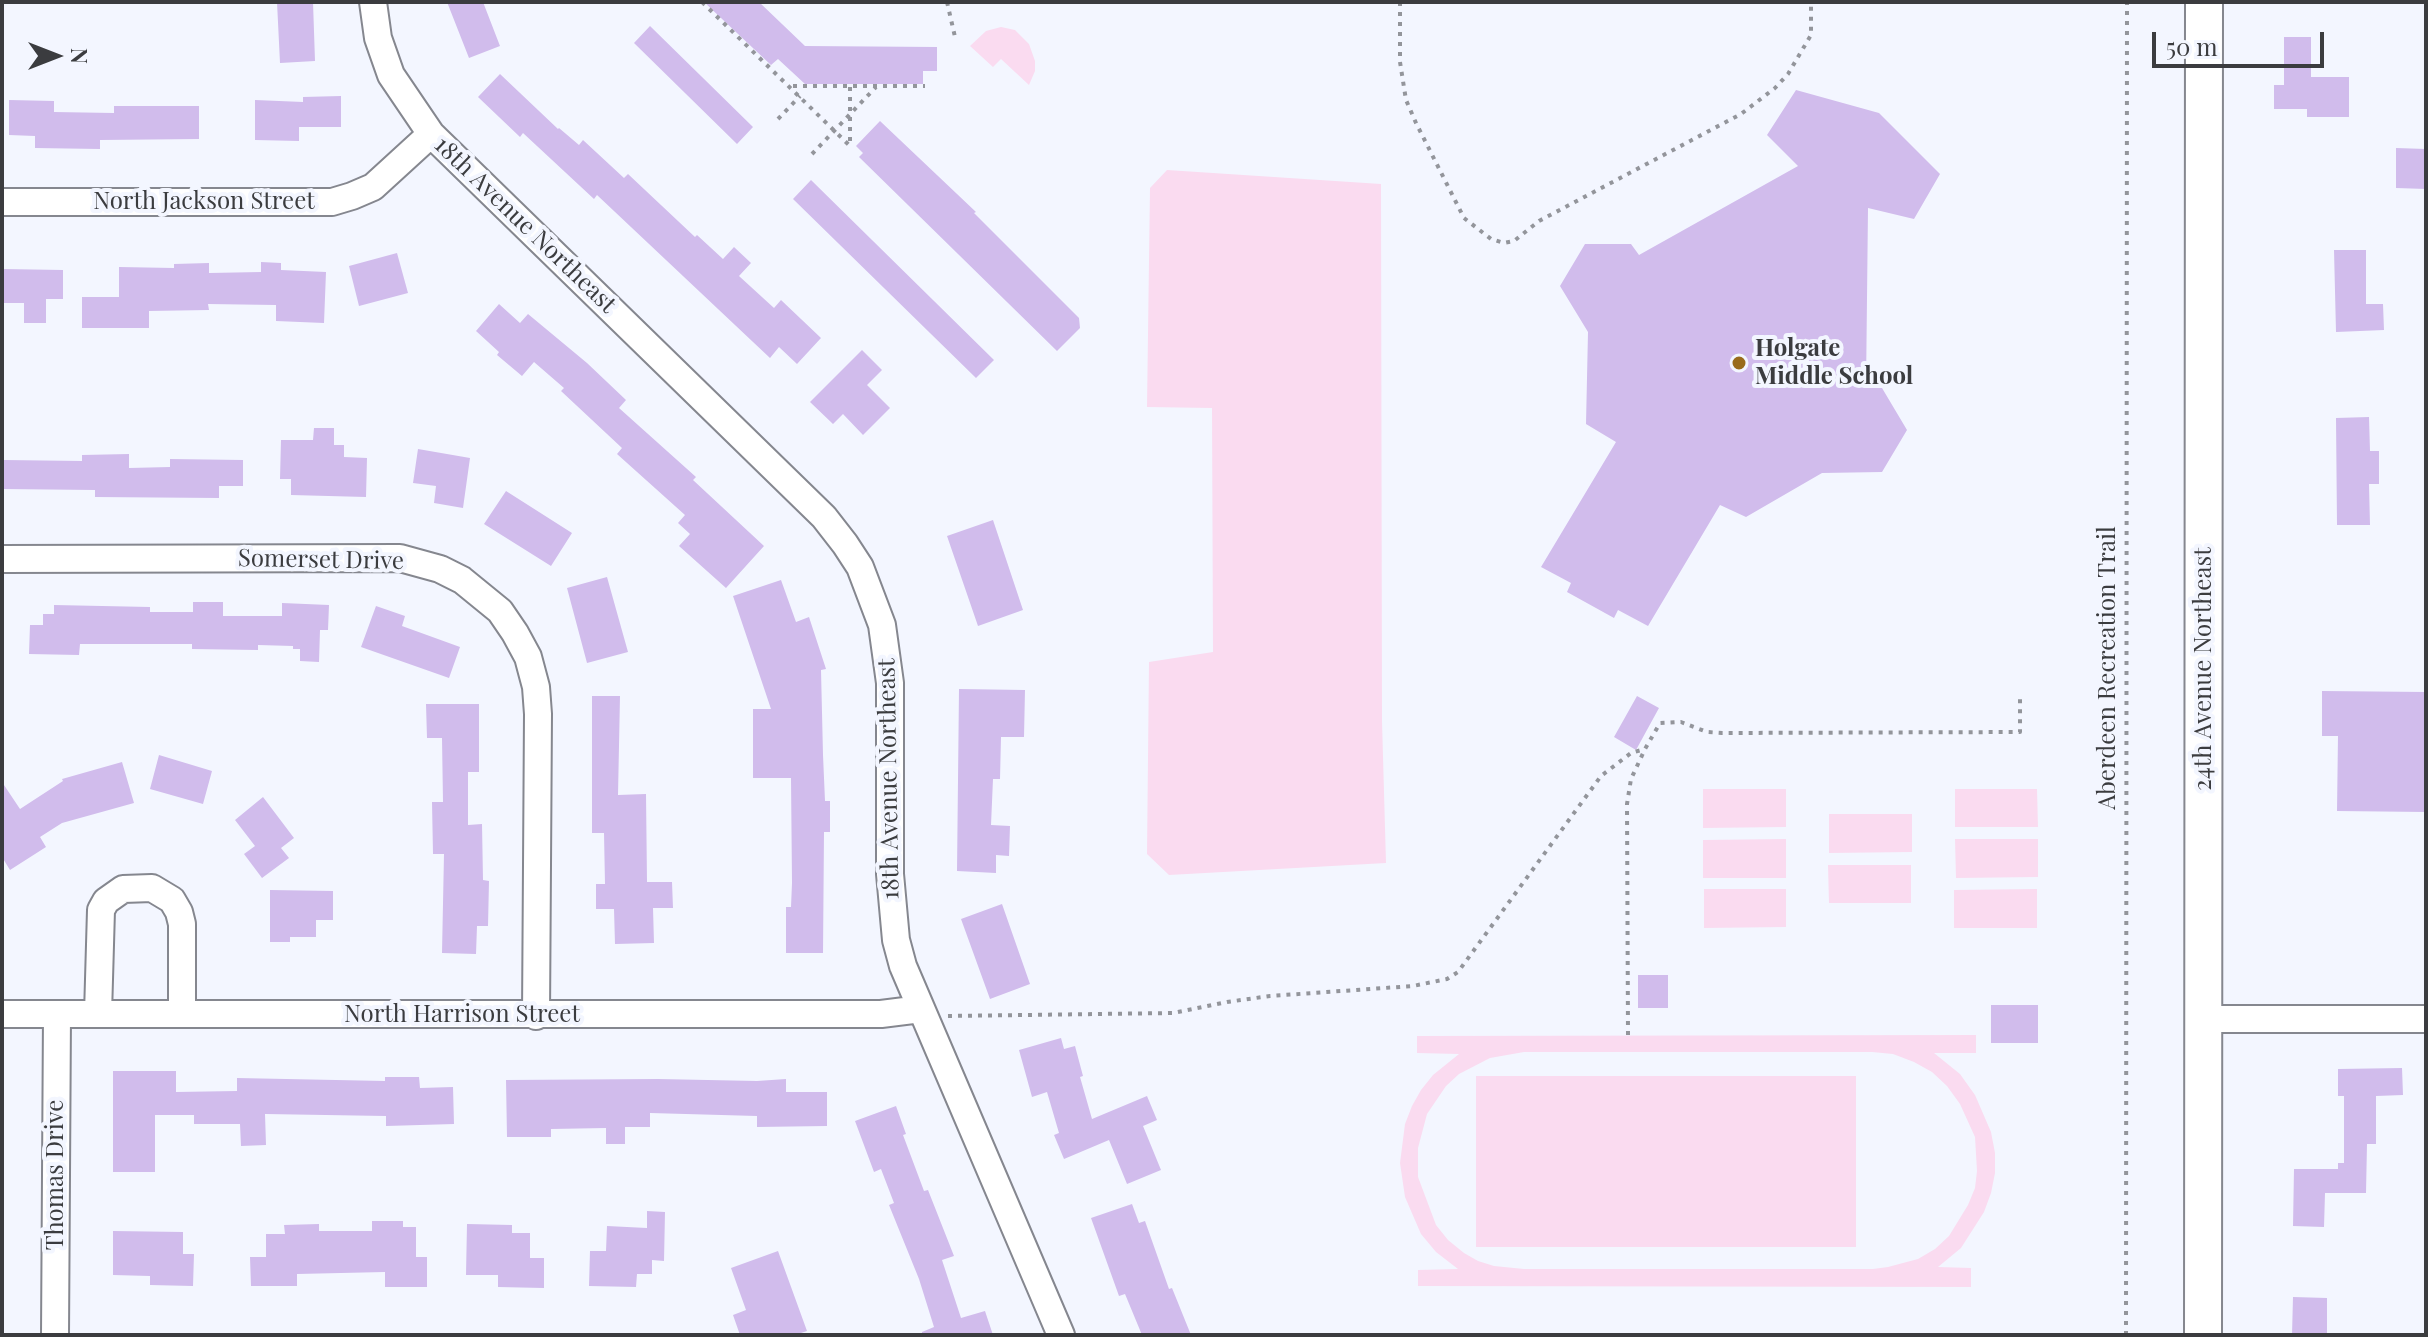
<!DOCTYPE html>
<html>
<head>
<meta charset="utf-8">
<style>
  body { margin:0 }
  #map { position:relative; width:2428px; height:1337px; overflow:hidden; background:#f3f6ff; font-family:"Playfair Display",serif }
  canvas { display:block }
  .frame { position:absolute; inset:0; border:4px solid #3b3c3f; pointer-events:none }
  .north { position:absolute; left:16px; top:16px; width:80px; height:80px; -webkit-text-stroke:6px #f3f6ff; paint-order:stroke; rotate:90deg; font-size:22px; font-weight:700; line-height:32px; text-align:center; color:#3b3c3f }
  .north::after { content:''; display:block; margin:auto; width:28px; height:36px; background:#3b3c3f; clip-path:polygon(50% 0,100% 100%,50% 72%,0 100%) }
  .scale { position:absolute; left:2152px; top:32px; width:172px; height:36px; box-sizing:border-box; border:4px solid #3b3c3f; border-top:0; padding-left:10px; font-size:24px; line-height:28px; white-space:nowrap; color:#3b3c3f; -webkit-text-stroke:6px #f3f6ff; paint-order:stroke }
</style>
</head>
<body>
<div id="map">
<canvas width="2428" height="1337"></canvas>
<div class="frame"></div>
<div class="north">N</div>
<div class="scale">50 m</div>
</div>
<script>
const g = document.querySelector('canvas').getContext('2d');
g.lineJoin = 'round';
function fill(path, color) { g.fillStyle = color; g.fill(path, 'evenodd'); }
const poly = rows => new Path2D(rows.map(r => 'M' + r).join(''));
function trace(path, color, width, dash) { g.strokeStyle = color; g.lineWidth = width; g.lineCap = dash ? 'butt' : 'round'; g.setLineDash(dash || []); g.stroke(path); }
function drawText(font, color, halo, rows, align = 'center') {
  g.font = font + ' "Playfair Display",serif'; g.lineWidth = 8; g.setLineDash([]); g.textBaseline = 'middle'; g.strokeStyle = halo; g.fillStyle = color; for (const [text, x, y, turn = 0] of rows) {
    g.save(); g.translate(x, y); g.rotate((+turn || 0) * Math.PI / 180); g.textAlign = isNaN(turn) ? turn : align; if (halo) g.strokeText(text, 0, 0); g.fillText(text, 0, 0); g.restore();
  }
}
const green = poly([
  [1001,27,1015,30,1029,44,1035,61,1035,71,1029,85,1001,59,993,67,970,46,986,31],
  [1167,170,1381,184,1382,721,1386,863,1169,875,1147,854,1149,662,1213,652,1212,408,1147,407,1150,188],
  [1703,789,1786,789,1786,827,1703,828],
  [1955,789,2037,789,2038,827,1955,827],
  [1829,814,1912,814,1912,852,1829,853],
  [1786,839,1786,878,1703,878,1703,840],
  [1955,839,2038,839,2038,877,1956,878],
  [1828,865,1911,865,1911,903,1829,903],
  [1704,889,1786,889,1786,927,1704,928],
  [2037,889,2037,928,1954,928,1954,890],
  [1976,1035,1976,1053,1934,1053,1960,1074,1975,1095,1991,1132,1995,1153,1995,1173,1991,1193,1984,1212,1961,1248,1938,1267,1971,1268,1971,1287,1418,1286,1418,1270,1458,1269,1436,1252,1421,1234,1405,1197,1400,1163,1405,1124,1412,1106,1421,1090,1433,1075,1459,1054,1417,1053,1417,1036],
  [1524,1052,1872,1052,1893,1054,1914,1062,1932,1072,1947,1086,1960,1104,1975,1137,1977,1171,1975,1188,1968,1205,1949,1236,1935,1249,1918,1259,1888,1267,1873,1269,1524,1269,1494,1266,1478,1261,1464,1253,1448,1240,1436,1225,1418,1177,1418,1148,1427,1114,1446,1086,1459,1074,1490,1058],
  [1476,1076,1856,1076,1856,1247,1476,1247]
]);
const building = poly([
  [277,2,313,2,315,61,280,63],
  [447,2,483,2,500,46,469,58],
  [704,2,759,2,805,46,937,47,937,71,923,71,923,84,805,84,778,59,771,65],
  [650,26,753,127,737,144,634,43],
  [2284,37,2311,37,2311,77,2349,77,2349,117,2307,117,2307,109,2274,109,2274,85,2284,85],
  [500,74,558,129,559,128,579,145,583,140,624,178,628,174,695,237,697,235,723,259,734,247,751,263,739,276,774,308,781,300,821,338,797,364,779,347,770,358,597,195,594,199,523,133,520,137,478,97],
  [1796,90,1879,113,1940,174,1914,219,1868,208,1866,388,1882,388,1907,430,1882,472,1822,473,1746,517,1720,505,1648,626,1618,610,1614,618,1567,592,1571,583,1541,567,1616,442,1586,424,1588,332,1560,286,1585,244,1631,244,1639,255,1798,166,1767,135],
  [341,96,341,127,299,127,299,141,255,140,255,100,303,102,303,97],
  [9,100,54,101,54,112,114,113,114,106,199,106,199,139,100,140,100,149,35,148,35,136,9,135],
  [880,121,976,212,974,213,1079,318,1080,328,1057,351,859,157,863,153,856,146],
  [2396,148,2426,149,2426,189,2396,188],
  [811,180,994,360,976,378,793,199],
  [2334,250,2366,250,2366,304,2383,304,2384,330,2336,332],
  [397,253,408,293,359,306,349,266],
  [261,262,281,263,281,270,326,272,324,323,276,321,276,305,208,304,209,310,149,311,149,328,82,328,82,297,119,297,119,267,174,268,174,264,209,263,209,273,261,272],
  [2,269,63,270,63,299,46,299,46,323,24,323,24,303,2,303],
  [499,304,520,323,528,314,587,363,626,400,619,408,696,477,693,480,764,546,726,588,679,546,690,534,678,523,685,515,617,454,622,448,561,391,564,388,534,362,522,376,497,355,499,352,476,331],
  [862,350,882,370,867,385,890,408,863,435,843,414,833,424,810,402],
  [2369,417,2370,451,2379,451,2379,484,2369,484,2370,525,2337,525,2336,418],
  [314,428,334,428,334,445,344,445,344,457,367,458,366,497,291,495,291,479,280,479,281,440,313,440],
  [418,449,470,458,463,508,434,503,436,486,413,483],
  [129,454,129,468,170,467,170,459,243,460,243,486,219,486,219,498,95,497,95,490,3,489,4,460,82,461,82,455],
  [506,491,572,533,551,566,484,524],
  [993,520,1023,610,978,626,947,536],
  [607,577,628,652,587,663,567,588],
  [781,580,796,622,809,617,826,669,821,670,823,755,825,801,830,801,830,832,824,832,823,953,786,953,786,907,791,907,792,883,791,778,753,778,753,709,771,709,733,596],
  [193,602,223,602,223,616,282,616,282,603,329,605,328,630,320,630,319,662,300,661,300,649,293,649,293,646,258,645,258,650,192,649,192,644,80,644,79,655,29,654,30,625,43,625,43,614,54,614,54,605,150,607,150,612,193,612],
  [376,606,405,616,402,626,460,647,449,678,361,647],
  [959,689,1025,690,1024,737,1001,737,1000,779,993,779,991,825,1010,826,1009,856,996,855,996,873,957,871],
  [2322,691,2426,692,2426,812,2337,811,2338,736,2322,736],
  [592,696,620,696,618,795,646,794,647,882,672,882,673,908,653,908,654,943,615,944,614,909,596,909,596,884,605,884,604,833,592,833],
  [1637,696,1659,708,1636,750,1614,737],
  [426,704,479,704,479,772,468,772,468,825,482,824,483,880,489,881,488,926,477,926,476,954,442,953,444,854,433,854,432,802,443,802,442,738,427,738],
  [159,755,212,771,203,804,150,789],
  [122,762,134,803,62,823,40,837,46,847,10,870,2,857,2,782,20,809,63,781,62,779],
  [263,797,294,838,281,848,289,858,262,878,244,854,255,846,235,820],
  [270,890,333,891,333,920,316,920,316,937,290,937,290,942,270,942],
  [1002,904,1030,984,990,999,961,919],
  [1638,975,1668,975,1668,1008,1638,1008],
  [1991,1005,2038,1005,2038,1043,1991,1043],
  [1061,1038,1064,1049,1075,1046,1083,1076,1080,1077,1092,1119,1147,1096,1157,1120,1143,1126,1161,1170,1127,1184,1109,1140,1064,1159,1054,1135,1059,1133,1047,1092,1032,1097,1019,1050],
  [2402,1068,2403,1095,2376,1096,2376,1144,2367,1144,2366,1193,2325,1193,2324,1227,2293,1226,2294,1169,2338,1169,2338,1163,2344,1163,2344,1096,2338,1096,2338,1069],
  [113,1071,176,1071,176,1092,237,1091,237,1078,385,1081,385,1077,419,1077,420,1088,453,1087,454,1124,386,1126,386,1116,265,1114,266,1145,241,1146,240,1124,194,1124,194,1115,155,1115,155,1172,113,1172],
  [658,1079,757,1081,786,1079,786,1092,827,1092,827,1126,757,1127,757,1116,650,1113,650,1127,625,1127,625,1144,606,1144,606,1128,551,1129,551,1137,507,1137,506,1080],
  [896,1106,906,1134,903,1135,924,1191,928,1190,954,1256,942,1260,961,1318,985,1311,993,1335,922,1335,922,1332,934,1327,919,1279,889,1205,894,1203,881,1169,874,1172,855,1121],
  [1132,1204,1139,1223,1145,1221,1169,1289,1172,1288,1191,1335,1142,1335,1125,1294,1119,1296,1091,1218],
  [647,1211,665,1212,664,1261,652,1260,652,1274,637,1274,636,1287,589,1286,590,1251,606,1251,607,1226,647,1228],
  [372,1221,403,1221,403,1227,416,1227,416,1257,427,1257,427,1287,385,1287,385,1272,297,1274,297,1286,251,1286,250,1257,266,1257,266,1234,285,1234,284,1225,319,1224,319,1231,372,1231],
  [467,1224,512,1225,512,1233,530,1233,530,1258,544,1258,544,1288,498,1287,498,1275,466,1275],
  [113,1231,183,1232,183,1254,194,1254,193,1286,150,1285,150,1276,113,1275],
  [778,1251,807,1331,795,1335,740,1335,733,1315,746,1310,731,1268],
  [2293,1297,2327,1298,2327,1335,2292,1335]
]);
const path = poly([
  [702,2,850,146],
  [947,2,955,37],
  [1400,2,1400,62,1406,100,1416,123,1464,218,1491,239,1504,243,1514,241,1539,221,1741,114,1775,88,1788,74,1811,35,1811,2],
  [793,86,925,86],
  [850,87,850,143],
  [778,119,800,96],
  [812,154,876,87],
  [948,1016,1173,1013,1227,1002,1270,996,1413,986,1447,979,1458,972,1601,776,1631,753,1645,749],
  [1628,1035,1627,804,1631,779,1645,749,1660,723,1681,722,1707,732,1722,733,2020,732,2020,696],
  [2126,1335,2127,2]
]);
const street = poly([
  [373,2,378,38,391,75,431,134,824,517,845,544,860,567,882,625,890,683,890,874,896,940,903,966,1061,1335],
  [2,202,332,202,352,196,373,187,431,134],
  [2,559,400,558,440,569,462,580,500,611,515,633,528,657,536,687,538,714,536,1016],
  [2,1014,881,1014,921,1009],
  [98,1014,101,910,106,901,123,889,152,888,172,900,179,912,182,924,182,1014],
  [2203,1019,2426,1019],
  [55,1335,57,1014]
]);
const secondary = poly([
  [2203,1335,2204,2]
]);
const markers = [
  [1739,363,8,"#996b1b"]
];
const streetNames = [
  ["North Jackson Street",204,202],
  ["18th Avenue Northeast",525,225,44],
  ["Somerset Drive",321,560,1],
  ["Aberdeen Recreation Trail",2108,668,-90],
  ["24th Avenue Northeast",2204,669,-90],
  ["18th Avenue Northeast",889,779,-91],
  ["North Harrison Street",462,1015],
  ["Thomas Drive",56,1175,-90]
];
const poiNames = [
  ["Holgate",1755,349],
  ["Middle School",1755,377]
];
fill(green, '#fadbf0');
fill(building, '#d1bcec');
trace(street, '#85878f', 30);
trace(secondary, '#85878f', 40);
trace(path, '#93959b', 4, [4, 6]);
trace(street, '#fff', 26);
trace(secondary, '#fff', 36);
for (const [x, y, r, color] of markers) { const dot = new Path2D(); dot.arc(x, y, r, 0, 2 * Math.PI); g.fillStyle = color; g.fill(dot); trace(dot, '#f3f6ff', 3); }
drawText('24px', '#3b3c3f', '#f3f6ff', streetNames);
drawText('bold 24px', '#3b3c3f', '#f3f6ff', poiNames, 'left');
</script>
</body>
</html>
